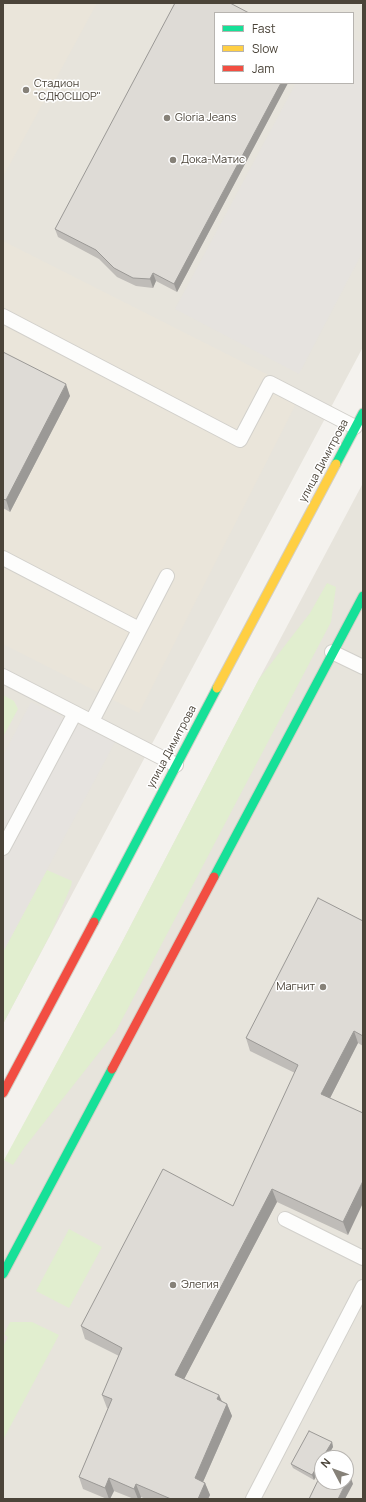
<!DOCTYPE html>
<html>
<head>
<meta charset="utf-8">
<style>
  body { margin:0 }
  #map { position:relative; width:366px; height:1502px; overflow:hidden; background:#f4f2ee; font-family:Manrope,sans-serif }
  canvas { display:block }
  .frame { position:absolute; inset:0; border:4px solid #4b4439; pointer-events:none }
  .legend { position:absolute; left:214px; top:12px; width:140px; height:72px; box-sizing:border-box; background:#fff; border:1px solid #b7b4b0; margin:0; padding:5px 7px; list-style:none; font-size:12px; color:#4b4439 }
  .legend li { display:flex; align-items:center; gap:8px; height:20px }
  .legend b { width:20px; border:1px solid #b7b4b0 }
  .north { position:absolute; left:314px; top:1450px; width:40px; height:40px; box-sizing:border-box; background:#fff; border:1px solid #b7b4b0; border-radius:50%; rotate:311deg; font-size:11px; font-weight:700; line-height:16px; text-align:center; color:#4b4439 }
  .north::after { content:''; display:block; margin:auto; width:14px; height:18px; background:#868178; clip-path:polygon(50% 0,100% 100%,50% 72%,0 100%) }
</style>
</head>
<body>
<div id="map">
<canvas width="366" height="1502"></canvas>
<div class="frame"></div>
<ul class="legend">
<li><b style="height:5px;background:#16e098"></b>Fast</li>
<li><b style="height:5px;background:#ffcf43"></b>Slow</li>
<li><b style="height:5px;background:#f24e42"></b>Jam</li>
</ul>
<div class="north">N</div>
</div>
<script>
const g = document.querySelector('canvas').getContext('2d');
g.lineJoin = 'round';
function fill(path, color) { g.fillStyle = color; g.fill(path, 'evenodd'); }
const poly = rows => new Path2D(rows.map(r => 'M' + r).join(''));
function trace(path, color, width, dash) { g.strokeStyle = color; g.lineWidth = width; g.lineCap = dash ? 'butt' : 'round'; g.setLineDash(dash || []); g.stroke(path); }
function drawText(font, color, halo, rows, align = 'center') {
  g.font = font + ' Manrope,sans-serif'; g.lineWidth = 3; g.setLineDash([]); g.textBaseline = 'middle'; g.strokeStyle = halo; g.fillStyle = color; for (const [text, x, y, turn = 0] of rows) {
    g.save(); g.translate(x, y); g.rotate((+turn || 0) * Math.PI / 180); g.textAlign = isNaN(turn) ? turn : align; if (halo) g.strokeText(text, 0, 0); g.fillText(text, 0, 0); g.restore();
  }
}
const residential = poly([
  [3,3,359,3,363,6,363,347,3,1024],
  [215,13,353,13,353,83,215,83],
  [363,483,363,1499,3,1499,3,1163,120,946,259,679],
  [322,1458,346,1458,346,1482,322,1482]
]);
const education = poly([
  [3,3,97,3,3,177],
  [3,241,302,392,139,713,3,644]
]);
const green = poly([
  [327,583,336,587,331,622,116,1031,24,1148,13,1165,4,1160,120,946,259,679,310,613],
  [3,695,14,701,18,709,3,737],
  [47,870,72,881,71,886,51,933,3,1024,3,952],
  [69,1229,102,1247,69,1308,36,1291],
  [10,1322,32,1322,59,1335,3,1440,3,1347,8,1337,4,1334]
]);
const parking = poly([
  [353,39,363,43,363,251,299,374,175,309,296,83,353,83],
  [31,702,115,742,3,952,3,756]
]);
const lane = poly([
  [3,316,240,440,270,383,355,427],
  [3,558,139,629],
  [332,652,363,667],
  [3,676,176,765],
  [92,721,167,576],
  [3,848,75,713],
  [285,1219,363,1258],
  [253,1499,363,1287]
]);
const fast = poly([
  [336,464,363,413],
  [214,877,363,596],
  [94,922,217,688],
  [3,1274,112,1069]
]);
const slow = poly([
  [217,688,336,464]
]);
const jam = poly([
  [112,1069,214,877],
  [3,1093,94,922]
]);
const wall = poly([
  [215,83,288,83,177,292,156,281,153,288,136,286,117,277,99,259,58,237,55,229],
  [3,352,70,396,10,512,3,508],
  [363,921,363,1046,358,1043,330,1098,348,1235,277,1202,184,1379,219,1395,222,1401,227,1404,232,1416,203,1482,205,1483,210,1495,208,1499,146,1499,141,1497,140,1499,134,1499,114,1491,110,1499,107,1499,83,1489,79,1477,108,1408,107,1408,102,1395,119,1356,85,1339,81,1326,233,1206,295,1073,250,1051,246,1038],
  [332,1442,333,1447,322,1458,322,1466,314,1480,293,1468,291,1464]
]);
const shadedWall = poly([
  [281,83,288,83,177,292,174,284],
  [153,273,156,281,153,288,150,279],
  [66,384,70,396,10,512,6,500],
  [354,1031,358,1043,326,1106,321,1094],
  [363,1181,363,1203,348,1235,343,1222],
  [272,1189,277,1202,180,1387,175,1375],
  [219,1395,224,1407,217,1399],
  [227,1404,232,1416,199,1491,195,1478],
  [332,1442,333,1447,327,1458,322,1458],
  [322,1458,322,1466,314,1480,312,1475],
  [350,1475,353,1484,345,1499,338,1499],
  [109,1478,114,1491,110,1499,109,1499,105,1488],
  [205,1483,210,1495,208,1499,198,1499],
  [136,1484,141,1497,140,1499,138,1499,134,1489]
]);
const building = poly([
  [175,3,230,3,249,13,215,13,215,83,281,83,174,284,153,273,150,279,133,278,114,268,96,250,55,229,175,3],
  [3,352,66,384,6,500,3,499,3,352],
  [318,898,363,921,363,1036,354,1031,321,1094,363,1113,363,1181,343,1222,272,1189,175,1375,219,1395,217,1399,227,1404,195,1478,205,1483,198,1499,171,1499,136,1484,134,1489,109,1478,105,1488,79,1477,112,1399,102,1395,122,1348,81,1326,163,1169,233,1206,298,1065,246,1038,318,898],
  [309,1431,332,1442,312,1475,291,1464,309,1431],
  [322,1472,322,1482,346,1482,346,1473,350,1475,338,1499,309,1499,322,1472]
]);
const markers = [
  [26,90,4,"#868178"],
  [167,118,4,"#868178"],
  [173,160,4,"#868178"],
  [323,987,4,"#868178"],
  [173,1285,4,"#868178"]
];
const poiNames = [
  ["Стадион",34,84],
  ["\"СДЮСШОР\"",34,97],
  ["Gloria Jeans",175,118],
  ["Дока-Матис",181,160],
  ["Магнит",315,987,"right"],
  ["Элегия",181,1285]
];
const streetNames = [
  ["улица Димитрова",324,461,-62],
  ["улица Димитрова",172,747,-62]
];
fill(residential, '#e7e4dc');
fill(education, '#eae5da');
fill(green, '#e1eecf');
fill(parking, '#e6e3df');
trace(lane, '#d2d0cb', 16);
trace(fast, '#d3cfc5', 11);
trace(slow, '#d3cfc5', 11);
trace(jam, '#d3cfc5', 11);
trace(lane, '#fdfdfc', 14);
trace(fast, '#16e098', 9);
trace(slow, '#ffcf43', 9);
trace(jam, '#f24e42', 9);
fill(wall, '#bfbcb8');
fill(shadedWall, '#9b9996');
fill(building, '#dedbd6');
trace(building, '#9b9996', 1);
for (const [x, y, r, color] of markers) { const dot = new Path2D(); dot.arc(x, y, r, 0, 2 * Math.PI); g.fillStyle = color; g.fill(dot); trace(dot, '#fff', 1.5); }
drawText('11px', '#4b4439', '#fff', poiNames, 'left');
drawText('11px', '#4b4439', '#fff', streetNames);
</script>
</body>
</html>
